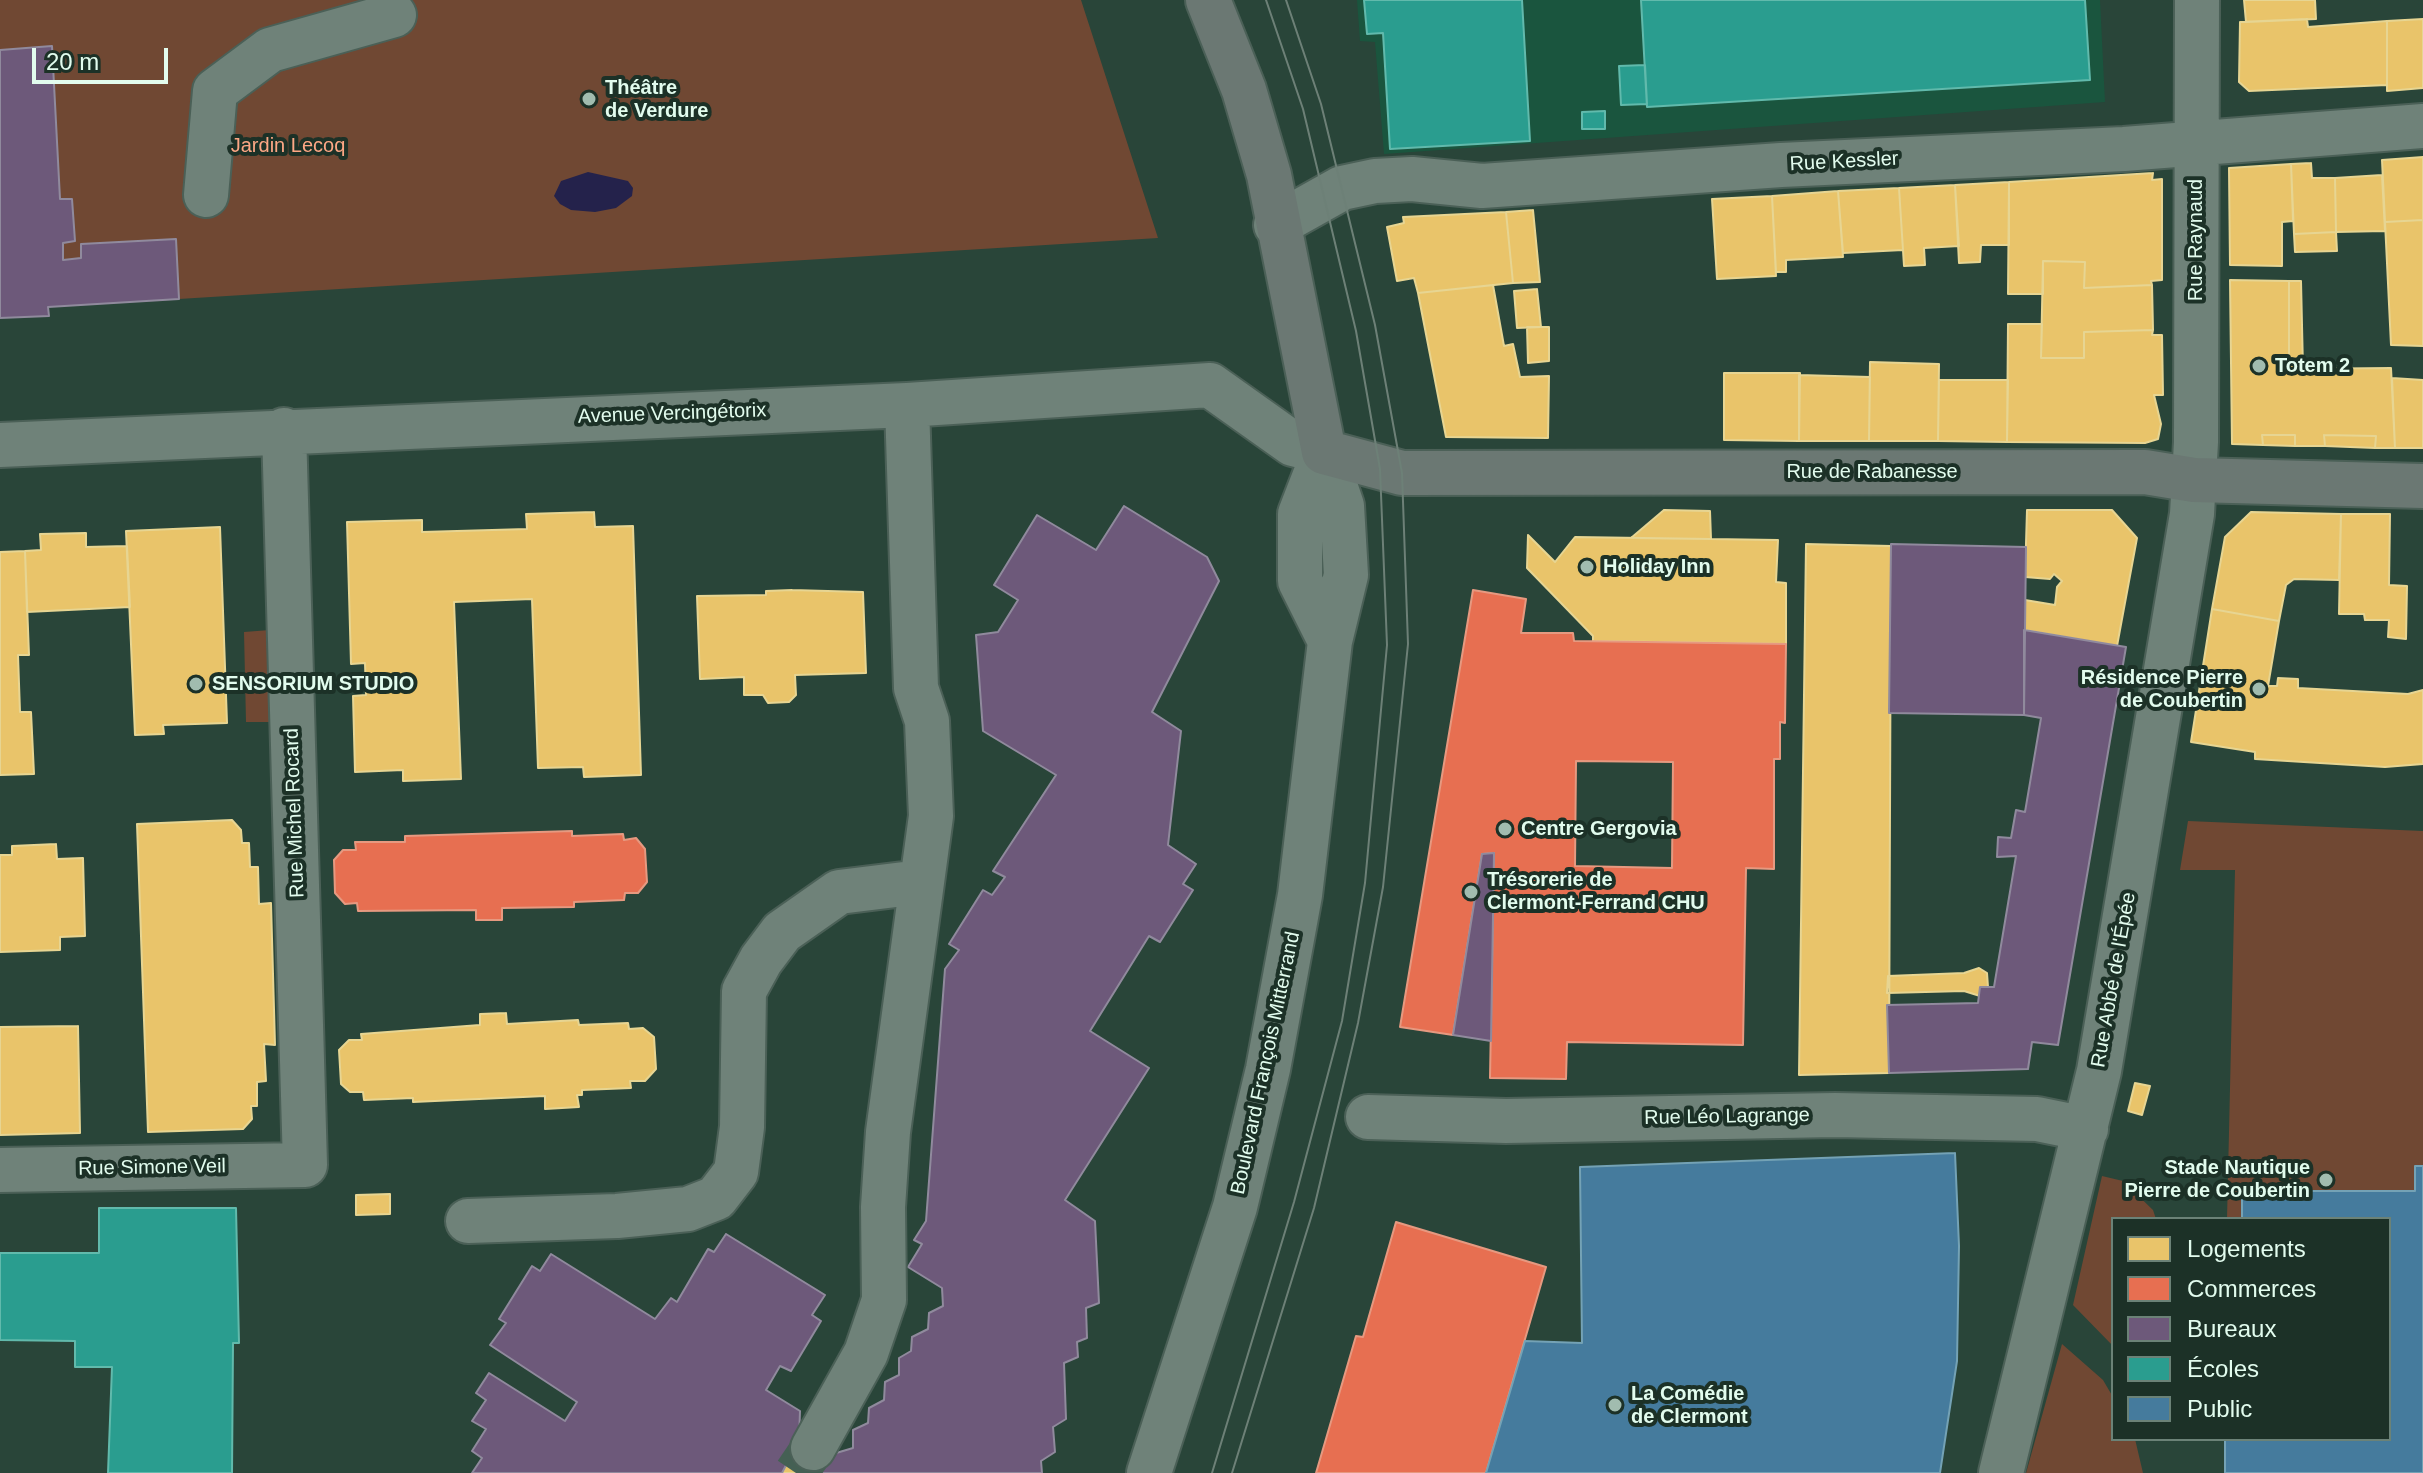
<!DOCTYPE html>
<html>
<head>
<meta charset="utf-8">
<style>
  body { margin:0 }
  #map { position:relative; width:2423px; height:1473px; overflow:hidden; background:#294539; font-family:Arial,sans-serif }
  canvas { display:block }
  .legend { position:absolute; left:2111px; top:1217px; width:280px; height:224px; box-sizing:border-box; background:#1c3127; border:2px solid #6b8277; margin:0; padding:10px 14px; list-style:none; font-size:24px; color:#e2fcee }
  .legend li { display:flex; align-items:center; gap:16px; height:40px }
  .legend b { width:40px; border:2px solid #6b8277 }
  .scale { position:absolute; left:32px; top:48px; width:136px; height:36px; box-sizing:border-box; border:4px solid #e2fcee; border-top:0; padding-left:10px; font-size:24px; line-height:28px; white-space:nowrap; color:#e2fcee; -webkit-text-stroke:6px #1c3127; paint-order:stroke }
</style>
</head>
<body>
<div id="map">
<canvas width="2423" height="1473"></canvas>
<ul class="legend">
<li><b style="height:22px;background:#e9c46a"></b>Logements</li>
<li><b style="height:22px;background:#e76f51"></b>Commerces</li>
<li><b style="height:22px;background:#6d597a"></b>Bureaux</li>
<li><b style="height:22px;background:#2a9d8f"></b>Écoles</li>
<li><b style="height:22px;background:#457b9d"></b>Public</li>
</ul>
<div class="scale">20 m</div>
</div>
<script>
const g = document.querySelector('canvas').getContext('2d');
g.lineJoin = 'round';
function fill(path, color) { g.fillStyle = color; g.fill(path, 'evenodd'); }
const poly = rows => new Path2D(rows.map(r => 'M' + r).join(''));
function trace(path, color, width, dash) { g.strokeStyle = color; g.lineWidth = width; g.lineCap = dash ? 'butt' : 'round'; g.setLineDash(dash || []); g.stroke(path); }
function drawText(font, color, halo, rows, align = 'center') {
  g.font = font + ' Arial,sans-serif'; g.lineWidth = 8; g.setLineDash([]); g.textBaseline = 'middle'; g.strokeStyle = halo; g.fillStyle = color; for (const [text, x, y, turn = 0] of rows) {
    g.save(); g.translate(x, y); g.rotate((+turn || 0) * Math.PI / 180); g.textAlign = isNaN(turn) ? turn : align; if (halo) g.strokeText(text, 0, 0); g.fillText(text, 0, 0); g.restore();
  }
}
const built = poly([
  [1357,0,2100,0,2105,102,1384,154,1375,42,1360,41]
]);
const green = poly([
  [0,0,1081,0,1158,238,179,299,175,239,81,244,81,258,63,260,63,243,75,241,72,199,60,199,51,46,0,50],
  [270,630,273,722,246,722,244,632],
  [2188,821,2423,831,2423,1473,2389,1439,2389,1219,2227,1219,2235,870,2180,870],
  [2102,1176,2123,1181,2153,1210,2156,1219,2113,1219,2113,1346,2073,1305],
  [2062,1344,2103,1380,2113,1397,2113,1439,2135,1439,2143,1473,2026,1473]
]);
const water = poly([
  [588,172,628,181,633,188,632,196,616,208,595,212,571,210,560,204,554,196,561,181]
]);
const homes = poly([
  [2244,0,2315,0,2316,19,2246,22,2244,0],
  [2307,19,2308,27,2387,21,2387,85,2249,91,2239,82,2240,22,2307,19],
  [2423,19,2423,88,2387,91,2387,21,2423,19],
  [2423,157,2423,220,2385,222,2382,160,2423,157],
  [2311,163,2312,178,2335,178,2336,232,2294,234,2291,164,2311,163],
  [2291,164,2293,221,2282,222,2282,266,2230,265,2229,168,2291,164],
  [2153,173,2152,180,2162,179,2162,280,2151,281,2152,285,2084,288,2085,262,2043,261,2043,294,2008,294,2009,182,2153,173],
  [2382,175,2385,231,2336,232,2335,178,2382,175],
  [2009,182,2009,245,1981,245,1980,262,1959,263,1955,185,2009,182],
  [1955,185,1959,246,1924,248,1925,265,1904,266,1899,188,1955,185],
  [1899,188,1903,250,1843,253,1838,191,1899,188],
  [1838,191,1843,257,1786,260,1786,272,1776,272,1772,196,1838,191],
  [1772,196,1776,276,1717,279,1712,199,1772,196],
  [1533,210,1540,282,1513,283,1506,212,1533,210],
  [1506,212,1513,283,1418,293,1414,278,1397,281,1387,227,1404,223,1403,217,1506,212],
  [2423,220,2423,346,2391,345,2385,222,2423,220],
  [2336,232,2337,251,2295,252,2294,234,2336,232],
  [2043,261,2085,262,2084,288,2152,285,2153,330,2084,332,2084,358,2041,358,2043,261],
  [2230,280,2289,281,2289,369,2391,368,2395,448,2375,448,2376,436,2324,435,2325,446,2295,446,2295,435,2262,435,2263,445,2232,444,2230,280],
  [2289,281,2301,281,2303,369,2289,369,2289,281],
  [1493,285,1504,346,1513,344,1520,377,1549,376,1548,438,1446,437,1418,293,1493,285],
  [1537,289,1541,327,1517,328,1514,291,1537,289],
  [2008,324,2042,324,2041,358,2084,358,2084,332,2153,330,2152,335,2162,335,2163,395,2154,395,2161,424,2158,439,2145,443,2007,442,2008,324],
  [1527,327,1549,327,1549,361,1528,363,1527,327],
  [1870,362,1939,364,1938,441,1869,441,1870,362],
  [1724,373,1800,373,1799,441,1724,440,1724,373],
  [1799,375,1870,377,1869,441,1799,441,1799,375],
  [2392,378,2423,380,2423,448,2395,448,2392,378],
  [1939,380,2008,380,2007,442,1938,441,1939,380],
  [2262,435,2295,435,2295,446,2263,445,2262,435],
  [2324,435,2376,436,2375,448,2325,446,2324,435],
  [1664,510,1710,511,1711,539,1631,538,1664,510],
  [2027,510,2112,510,2137,538,2117,646,2024,630,2025,600,2055,605,2057,587,2062,581,2054,574,2050,579,2025,577,2027,510],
  [594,512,595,527,633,526,641,775,584,777,583,767,538,768,532,599,454,602,461,779,403,781,403,770,355,772,353,696,366,695,365,663,351,664,347,522,422,520,422,532,527,529,526,514,594,512],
  [2251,512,2341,514,2339,580,2294,579,2286,585,2279,621,2212,609,2225,537,2251,512],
  [2341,514,2390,514,2389,585,2407,586,2406,639,2388,637,2389,620,2365,620,2364,614,2339,614,2341,514],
  [220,527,227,723,163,725,164,734,135,735,126,531,220,527],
  [86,533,86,547,127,546,130,607,27,612,25,551,41,550,40,534,86,533],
  [1528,535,1555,562,1575,537,1778,540,1776,582,1786,583,1786,644,1593,641,1593,636,1527,568,1528,535],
  [1806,544,1891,546,1889,1073,1799,1075,1806,544],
  [25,551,29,655,18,655,20,712,31,712,34,774,0,775,0,552,25,551],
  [792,590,863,592,866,673,795,675,796,695,789,702,768,703,763,695,744,695,744,677,700,679,697,596,766,595,766,591,792,590],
  [2212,609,2279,621,2268,686,2277,686,2278,678,2298,679,2298,688,2408,694,2423,690,2423,764,2385,767,2255,759,2255,752,2191,742,2212,609],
  [232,820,241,830,242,843,249,843,250,867,258,867,259,904,271,903,275,1045,264,1044,266,1081,257,1082,257,1106,251,1106,252,1119,243,1129,148,1132,137,824,232,820],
  [56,844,57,859,83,858,85,936,60,937,60,950,0,952,0,855,12,855,12,846,56,844],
  [1979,968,1987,973,1988,987,1980,987,1980,996,1964,991,1887,993,1888,976,1964,973,1979,968],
  [506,1013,507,1024,578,1020,579,1025,628,1023,629,1029,643,1028,654,1037,656,1069,645,1081,630,1081,631,1088,582,1090,582,1095,577,1095,579,1107,545,1109,545,1096,413,1102,413,1098,364,1100,363,1092,350,1092,341,1084,339,1050,349,1040,362,1040,361,1034,480,1025,480,1014,506,1013],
  [78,1026,80,1133,0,1135,0,1027,78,1026],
  [2135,1083,2150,1086,2142,1115,2128,1111,2135,1083],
  [390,1194,390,1214,356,1215,356,1195,390,1194],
  [799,1440,826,1456,811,1473,782,1473,799,1440]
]);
const shops = poly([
  [1473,590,1526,599,1521,633,1573,633,1574,641,1786,644,1785,723,1780,722,1780,759,1774,759,1774,869,1746,868,1743,1045,1567,1042,1566,1079,1490,1078,1494,853,1482,854,1453,1035,1400,1027,1473,590],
  [1576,761,1673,762,1672,868,1575,866,1576,761],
  [572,831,572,836,623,834,624,840,636,838,645,849,647,882,638,893,625,893,624,900,574,902,574,907,502,908,502,920,476,920,476,910,358,911,357,903,345,904,335,893,334,860,343,850,356,850,355,842,405,842,405,836,572,831],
  [1396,1222,1546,1267,1486,1473,1316,1473,1356,1336,1363,1337,1396,1222]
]);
const offices = poly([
  [52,46,60,199,72,199,75,241,63,243,63,260,81,258,81,244,176,239,179,299,48,307,49,316,0,318,0,50,52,46],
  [1124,506,1207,557,1219,581,1152,712,1181,731,1168,845,1196,864,1183,884,1193,890,1160,942,1149,936,1090,1031,1149,1068,1065,1200,1095,1221,1099,1303,1086,1308,1087,1338,1077,1342,1078,1357,1064,1363,1066,1419,1053,1427,1055,1452,1041,1461,1042,1473,811,1473,826,1456,853,1448,853,1430,868,1423,869,1408,884,1400,885,1382,899,1375,899,1358,911,1351,912,1337,928,1329,929,1313,943,1306,942,1288,908,1267,922,1244,914,1240,926,1221,945,969,959,950,949,944,983,890,992,895,1005,877,993,871,1056,775,983,731,976,635,998,632,1018,600,994,585,1037,515,1096,550,1124,506],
  [1891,544,2026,547,2024,715,1889,713,1891,544],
  [2024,630,2126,647,2058,1045,2032,1042,2028,1069,1889,1073,1887,1005,1978,1003,1980,987,1994,987,2016,856,1997,857,1998,837,2011,838,2016,810,2025,812,2041,718,2024,715,2024,630],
  [1494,853,1491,1041,1453,1035,1482,854,1494,853],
  [726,1234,825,1295,812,1315,821,1321,791,1371,780,1366,766,1390,800,1411,799,1440,782,1473,472,1473,482,1458,472,1451,486,1429,472,1421,486,1400,476,1393,489,1373,565,1421,577,1402,490,1345,506,1323,499,1319,532,1266,540,1271,551,1254,655,1319,671,1298,677,1302,708,1249,714,1252,726,1234]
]);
const schools = poly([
  [1364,0,1522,0,1530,141,1390,149,1383,33,1367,34,1364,0],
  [1641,0,2085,0,2090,80,1647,107,1641,0],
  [1645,65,1647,104,1621,105,1619,66,1645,65],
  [1605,111,1605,129,1582,129,1582,112,1605,111],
  [99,1208,236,1208,239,1343,233,1343,232,1473,108,1473,112,1367,75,1367,75,1341,0,1340,0,1253,99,1253,99,1208]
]);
const public = poly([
  [1955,1153,1959,1246,1957,1361,1940,1473,1486,1473,1525,1341,1582,1343,1580,1167,1955,1153],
  [2415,1166,2423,1166,2423,1473,2225,1473,2225,1439,2389,1439,2389,1219,2227,1219,2242,1218,2242,1191,2415,1191,2415,1166]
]);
const minorTunnel = poly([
  [796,1473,813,1448]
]);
const minor = poly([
  [206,195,215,91,270,50,394,15],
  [1276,225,1342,188,1375,181,1412,179,1482,186,1781,165,2124,149,2423,126],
  [0,445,907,405,1210,385,1293,444,1324,452],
  [1324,452,1300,514,1300,581,1330,641],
  [1368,1117,1506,1121,1835,1115,2037,1119,2086,1129],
  [0,1170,305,1165,284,430],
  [468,1221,617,1216,688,1209,716,1198,736,1172,742,1127,744,991,761,960,782,932,839,892,920,882],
  [813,1448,866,1353,884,1300,883,1207,888,1132,931,816,927,721,916,688,907,405],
  [1149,1473,1235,1207,1268,1069,1300,895,1330,641,1346,575,1342,506,1324,452],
  [2001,1473,2099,1071,2192,514,2196,442,2197,0]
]);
const major = poly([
  [1208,0,1244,90,1269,175,1324,452,1402,473,2145,472,2194,480,2423,486]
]);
const tram = poly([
  [1212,1473,1294,1202,1342,1021,1365,883,1387,645,1380,469,1356,331,1303,109,1266,0],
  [1232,1473,1314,1208,1358,1023,1383,887,1408,644,1402,473,1375,325,1321,104,1286,0]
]);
const markers = [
  [589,99,8,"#a1bcaf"],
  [2259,366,8,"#a1bcaf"],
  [1587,567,8,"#a1bcaf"],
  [196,684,8,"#a1bcaf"],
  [2259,689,8,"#a1bcaf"],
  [1505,829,8,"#a1bcaf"],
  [1471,892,8,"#a1bcaf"],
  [2326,1180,8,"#a1bcaf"],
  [1615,1405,8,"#a1bcaf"]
];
const poiNames = [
  ["Théâtre",605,88],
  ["de Verdure",605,111],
  ["Totem 2",2275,366],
  ["Holiday Inn",1603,567],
  ["Résidence Pierre",2243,678,"right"],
  ["de Coubertin",2243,701,"right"],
  ["SENSORIUM STUDIO",212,684],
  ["Centre Gergovia",1521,829],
  ["Trésorerie de",1487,880],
  ["Clermont-Ferrand CHU",1487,903],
  ["Stade Nautique",2310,1168,"right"],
  ["Pierre de Coubertin",2310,1191,"right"],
  ["La Comédie",1631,1394],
  ["de Clermont",1631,1417]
];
const parkNames = [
  ["Jardin Lecoq",288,146]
];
const streetNames = [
  ["Rue Kessler",1844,162,-3],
  ["Rue Raynaud",2196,240,-90],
  ["Avenue Vercingétorix",672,414,-2],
  ["Rue de Rabanesse",1872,472],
  ["Rue Michel Rocard",295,813,-92],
  ["Rue Abbé de l'Épée",2114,980,-80],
  ["Boulevard François Mitterrand",1266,1063,-78],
  ["Rue Léo Lagrange",1727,1117,-1],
  ["Rue Simone Veil",152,1168,-1]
];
fill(built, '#1a553e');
fill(green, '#704833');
fill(water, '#24224b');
fill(homes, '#e9c46a');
trace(homes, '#e7d592', 2);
fill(shops, '#e76f51');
trace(shops, '#e69980', 2);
fill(offices, '#6d597a');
trace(offices, '#908a9d', 2);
fill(schools, '#2a9d8f');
trace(schools, '#61baac', 2);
fill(public, '#457b9d');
trace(public, '#74a2b5', 2);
trace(minorTunnel, '#456054', 44, [44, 22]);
trace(minor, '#4b6057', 48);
trace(major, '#4b6057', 48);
trace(minor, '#6f8279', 44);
trace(major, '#6b7873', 44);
trace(tram, '#6d8077', 2);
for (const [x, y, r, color] of markers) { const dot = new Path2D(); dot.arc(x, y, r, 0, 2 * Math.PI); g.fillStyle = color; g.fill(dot); trace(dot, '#1c3127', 3); }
drawText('bold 20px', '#e2fcee', '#1c3127', poiNames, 'left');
drawText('20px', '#fca785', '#1c3127', parkNames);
drawText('20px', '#e2fcee', '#1c3127', streetNames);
</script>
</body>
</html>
